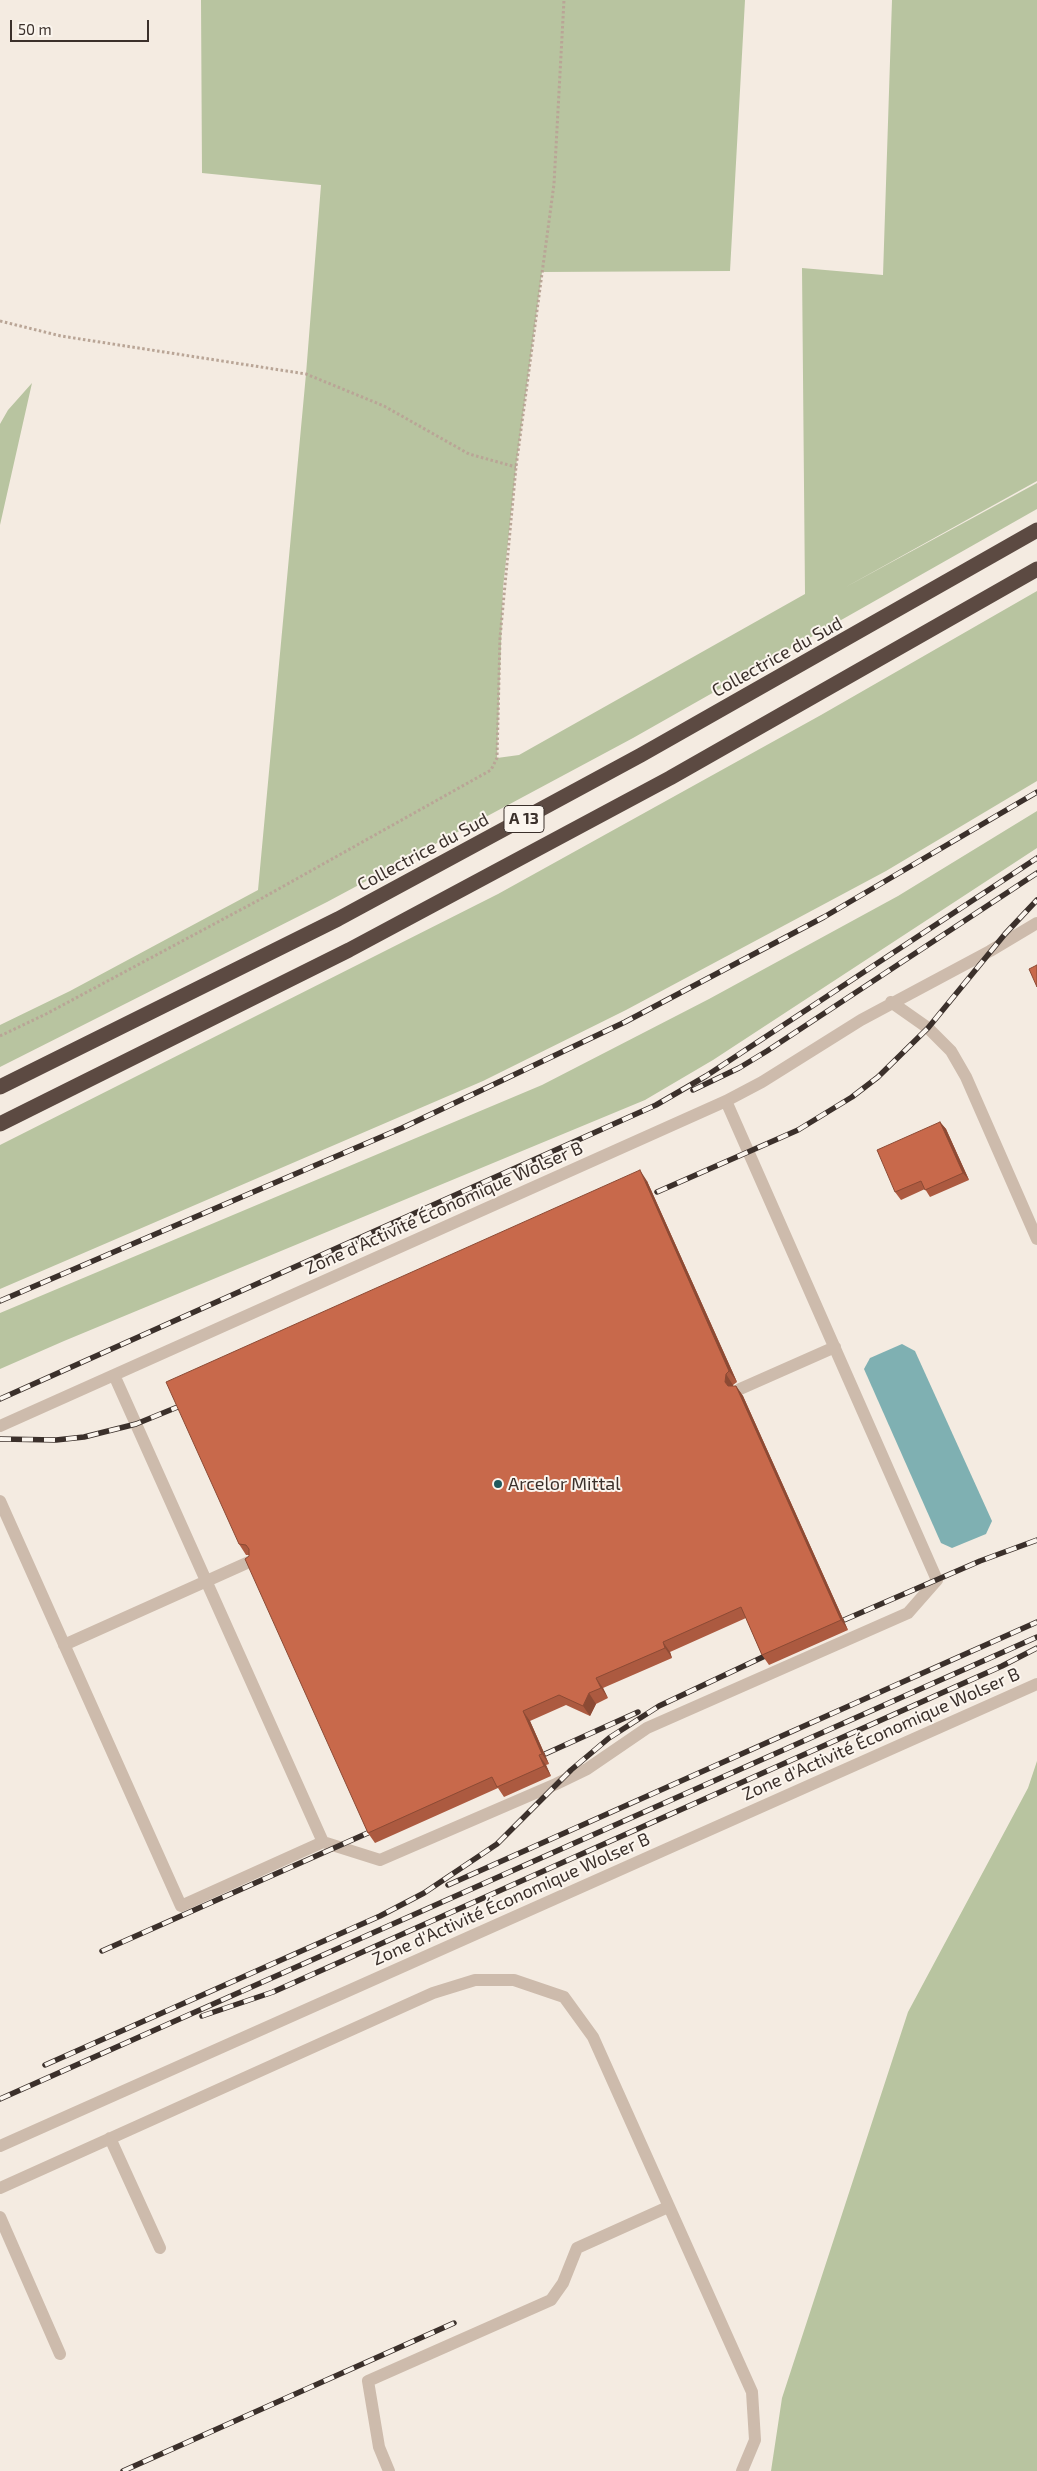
<!DOCTYPE html>
<html>
<head>
<meta charset="utf-8">
<style>
  body { margin:0 }
  #map { position:relative; width:1037px; height:2471px; overflow:hidden; background:#f4ebe1; font-family:"Exo 2",sans-serif }
  canvas { display:block }
  .scale { position:absolute; left:10px; top:20px; width:139px; height:22px; box-sizing:border-box; border:2px solid #3b302b; border-top:0; padding-left:6px; font-size:15px; line-height:18px; white-space:nowrap; color:#3b302b; -webkit-text-stroke:4px #fbf5ee; paint-order:stroke }
</style>
</head>
<body>
<div id="map">
<canvas width="1037" height="2471"></canvas>
<div class="scale">50 m</div>
</div>
<script>
const g = document.querySelector('canvas').getContext('2d');
g.lineJoin = 'round';
function fill(path, color) { g.fillStyle = color; g.fill(path, 'evenodd'); }
const poly = rows => new Path2D(rows.map(r => 'M' + r).join(''));
function trace(path, color, width, dash) { g.strokeStyle = color; g.lineWidth = width; g.lineCap = dash ? 'butt' : 'round'; g.setLineDash(dash || []); g.stroke(path); }
function drawText(font, color, halo, rows, align = 'center') {
  g.font = font + ' "Exo 2",sans-serif'; g.lineWidth = 4; g.setLineDash([]); g.textBaseline = 'middle'; g.strokeStyle = halo; g.fillStyle = color; for (const [text, x, y, turn = 0] of rows) {
    g.save(); g.translate(x, y); g.rotate((+turn || 0) * Math.PI / 180); g.textAlign = isNaN(turn) ? turn : align; if (halo) g.strokeText(text, 0, 0); g.fillText(text, 0, 0); g.restore();
  }
}
const green = poly([
  [201,0,745,0,730,271,542,272,516,467,503,588,497,758,519,755,805,594,802,268,883,275,892,0,1037,0,1037,481,844,588,1037,483,1037,509,633,738,327,902,0,1067,0,1025,70,991,258,890,306,374,321,185,202,173],
  [32,383,0,525,0,424,8,410],
  [1037,591,1037,781,886,871,626,1010,483,1081,0,1289,0,1145,498,894,821,715],
  [1037,811,1037,848,713,1060,645,1100,64,1341,0,1369,0,1313,542,1085,709,999,898,896],
  [1037,1761,1037,2471,771,2471,782,2398,908,2012,1028,1788]
]);
const water = poly([
  [902,1344,915,1351,992,1521,986,1534,952,1548,941,1543,864,1369,870,1358]
]);
const path = poly([
  [0,321,61,336,306,374,384,406,469,454,516,467],
  [0,1036,46,1014,257,901,491,770,497,758,500,638,516,467,554,184,564,0]
]);
const minor = poly([
  [891,1002,928,1028,951,1051,966,1077,1037,1239],
  [740,1389,835,1347],
  [0,1426,726,1101,762,1082,861,1020,990,951,1037,923],
  [0,1501,181,1906,323,1842,114,1375],
  [64,1645,249,1562],
  [323,1842,380,1860,556,1784,587,1769,647,1728,908,1613,937,1580,726,1101],
  [110,2138,160,2248],
  [0,2146,1037,1684],
  [0,2188,433,1993,475,1980,514,1980,564,1997,593,2037,752,2392,755,2440,742,2471],
  [0,2217,60,2354],
  [389,2471,379,2447,368,2381,551,2300,563,2283,577,2248,668,2207]
]);
const highway = poly([
  [0,1087,338,919,641,755,1037,530],
  [0,1124,349,950,670,778,1037,569]
]);
const rail = poly([
  [693,1090,739,1068,767,1051,1037,873],
  [657,1192,798,1130,852,1097,878,1077,928,1028,1005,934,1037,900],
  [0,1301,402,1128,625,1022,824,917,1037,792],
  [0,1399,656,1105,706,1076,1037,858],
  [0,1439,56,1440,84,1437,136,1424,180,1406],
  [844,1620,980,1561,1037,1540],
  [545,1754,638,1712],
  [448,1885,1037,1622],
  [102,1951,370,1832],
  [202,2016,273,1992,1002,1666,1037,1648],
  [45,2065,380,1916,424,1893,497,1844,571,1770,609,1738,659,1706,765,1656],
  [0,2099,1037,1637],
  [123,2471,454,2323]
]);
const wall = poly([
  [940,1122,946,1129,969,1180,930,1197,925,1189,901,1200,895,1192],
  [647,1181,737,1382,733,1385,733,1386,736,1386,743,1396,848,1630,769,1665,762,1655,746,1618,670,1652,672,1658,603,1688,608,1698,596,1704,590,1716,566,1705,530,1721,549,1764,546,1765,551,1776,504,1797,498,1788,375,1843,368,1833,249,1555,246,1555,239,1544]
]);
const shadedWall = poly([
  [940,1122,946,1129,969,1180,963,1173],
  [640,1170,647,1181,737,1382,729,1371],
  [726,1374,733,1385,732,1392,725,1382],
  [736,1386,743,1396,848,1630,841,1620],
  [663,1642,670,1652,672,1658,665,1648],
  [596,1678,603,1688,608,1698,601,1688],
  [589,1693,596,1704,590,1716,583,1706],
  [523,1711,530,1721,549,1764,542,1754],
  [539,1755,546,1765,551,1776,544,1766]
]);
const building = poly([
  [1037,965,1037,987,1029,969,1037,965],
  [940,1122,963,1173,925,1190,921,1181,895,1192,877,1150,940,1122],
  [640,1170,729,1371,726,1374,725,1382,728,1386,736,1386,841,1620,762,1655,741,1607,663,1642,665,1648,596,1678,601,1688,589,1693,583,1706,559,1695,523,1711,542,1754,539,1755,544,1766,497,1787,492,1777,368,1833,245,1559,249,1556,249,1549,246,1545,239,1544,166,1382,640,1170]
]);
const markers = [
  [498,1484,5,"#1f5a5e"]
];
const shields = [
  [524,819,40]
];
const shieldNames = [
  ["A 13",524,819]
];
const streetNames = [
  ["Collectrice du Sud",777,657,-29],
  ["Collectrice du Sud",423,852,-28],
  ["Zone d'Activité Économique Wolser B",444,1208,-24],
  ["Zone d'Activité Économique Wolser B",881,1734,-24],
  ["Zone d'Activité Économique Wolser B",511,1899,-24]
];
const poiNames = [
  ["Arcelor Mittal",508,1484]
];
fill(green, '#b8c4a0');
fill(water, '#7fb0b2');
trace(path, '#b9a596', 3, [2.5, 2.5]);
trace(minor, '#cdbbac', 12);
trace(highway, '#5c4a42', 15);
trace(rail, '#3b302b', 5.5);
trace(rail, '#fbf5ee', 4, [11]);
fill(wall, '#ac5a40');
fill(shadedWall, '#8c4a34');
fill(building, '#c8694b');
trace(building, '#8c4a34', 1);
for (const [x, y, r, color] of markers) { const dot = new Path2D(); dot.arc(x, y, r, 0, 2 * Math.PI); g.fillStyle = color; g.fill(dot); trace(dot, '#fbf5ee', 2); }
for (const [x, y, w] of shields) { const box = new Path2D(); box.roundRect(x - w / 2, y - 13.5, w, 27, 4); g.fillStyle = '#fbf5ee'; g.fill(box); trace(box, '#3b302b', 1); }
drawText('bold 16px', '#3b302b', null, shieldNames);
drawText('18px', '#3b302b', '#fbf5ee', streetNames);
drawText('18px', '#3b302b', '#fbf5ee', poiNames, 'left');
</script>
</body>
</html>
